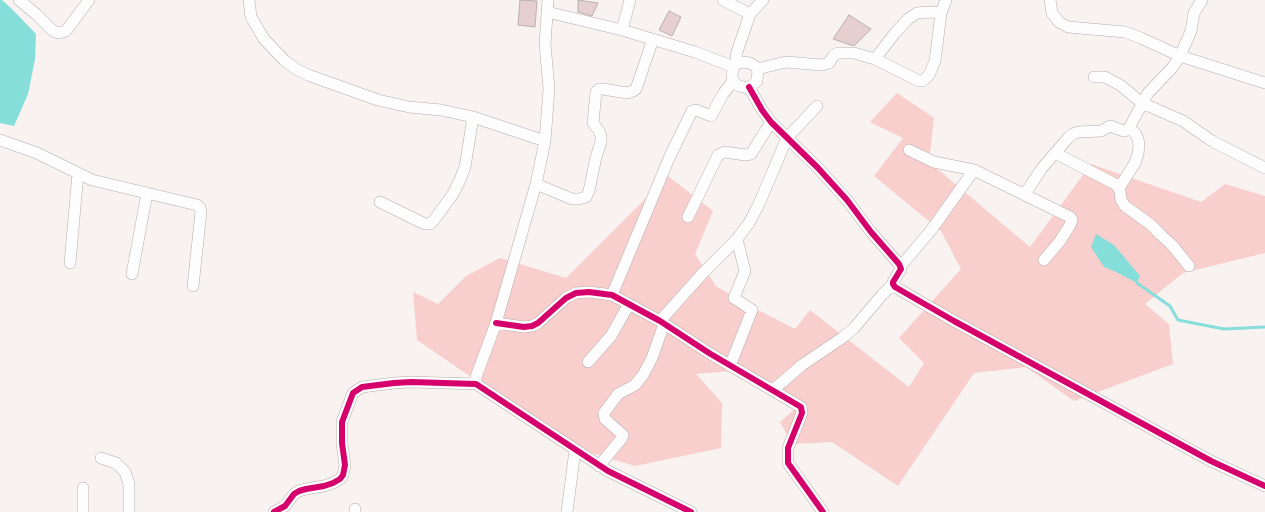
<!DOCTYPE html>
<html>
<head>
<meta charset="utf-8">
<style>
  body { margin:0 }
  canvas { display:block; background:#f8f2f1 }
</style>
</head>
<body>
<canvas width="1265" height="512"></canvas>
<script>
const g = document.querySelector('canvas').getContext('2d');
g.lineJoin = 'round';
function fill(path, color) { g.fillStyle = color; g.fill(path, 'evenodd'); }
const poly = rows => new Path2D(rows.map(r => 'M' + r).join(''));
function trace(path, color, width, dash) { g.strokeStyle = color; g.lineWidth = width; g.lineCap = dash ? 'butt' : 'round'; g.setLineDash(dash || []); g.stroke(path); }
const green = poly([
  [897,93,934,118,929,162,1030,247,1091,164,1201,202,1225,184,1265,196,1265,253,1183,273,1145,304,1169,324,1173,364,1074,401,1026,367,974,373,898,486,832,442,792,444,780,422,799,405,730,371,696,374,722,403,721,448,635,466,575,448,417,340,413,292,438,304,466,276,500,258,566,278,668,176,713,211,695,254,716,286,741,301,795,329,810,310,909,387,924,363,899,338,961,269,941,231,874,176,903,138,870,122]
]);
const water = poly([
  [0,0,2,0,12,9,36,34,35,59,28,94,14,126,0,123],
  [1096,234,1114,245,1140,276,1137,283,1116,272,1104,267,1091,247]
]);
const stream = poly([
  [1137,283,1170,306,1178,320,1224,329,1265,327]
]);
const building = poly([
  [520,0,537,1,535,27,518,25,520,0],
  [578,0,598,3,592,16,578,12,578,0],
  [669,11,681,17,672,36,659,30,669,11],
  [849,15,871,29,854,46,833,39,849,15]
]);
const minor = poly([
  [19,0,36,14,53,31,59,33,66,31,89,0],
  [249,0,251,17,264,39,284,60,296,69,308,75,378,100,409,107,441,110,473,117,545,141],
  [723,0,750,14],
  [1050,0,1052,13,1059,22,1068,27,1125,32,1141,38,1180,56,1265,83],
  [547,12,622,30,695,52,734,67],
  [622,30,630,0],
  [875,59,895,33,908,19,917,13,929,12,941,13],
  [743,62,750,63,756,67,758,70,757,81,751,86,747,88,739,86,735,84,732,77,732,72,736,64,743,62],
  [737,63,736,57,737,52,750,14,763,0],
  [757,69,786,62,822,65,829,63,834,55,838,53,854,53,875,59,919,81,923,81,929,75,935,61,941,13,946,0],
  [1094,77,1105,77,1120,85,1142,103,1183,121,1212,141,1265,168],
  [749,87,762,110,771,122,818,168,847,200,871,232,899,264,901,269,893,282,893,284,895,287,954,321,1211,461,1265,486],
  [0,140,37,153,92,180,197,205,200,208,201,212,193,286],
  [909,150,934,162,974,170,1070,217,1072,220,1070,225,1060,241,1044,260],
  [1055,153,1117,185,1120,191,1121,200,1125,206,1150,224,1161,235,1172,245,1189,266],
  [536,184,572,199,579,199,586,197,589,191,596,157,601,142,601,136,599,131,593,123,596,92,599,89,603,89,627,93,633,91,636,89,653,39],
  [1119,188,1135,163,1138,154,1139,145,1138,139,1136,134,1129,128],
  [1025,194,1042,168,1069,137,1073,134,1078,132,1101,131,1110,126,1124,131,1128,130,1148,93,1172,68,1180,56,1191,31,1194,13,1202,0],
  [380,202,425,224,430,224,434,220,453,194,460,180,465,167,473,117],
  [688,217,718,155,725,152,745,155,751,154,771,122],
  [70,263,78,173],
  [900,267,932,229,974,170],
  [132,274,147,193],
  [612,295,670,156,692,111,696,110,711,116,723,94,733,81],
  [660,321,703,273,737,239,749,223,759,204,787,138,817,106],
  [496,323,524,327,532,326,538,323,566,298,576,293,589,292,612,295,660,321,709,353,801,407,802,413,788,448,788,463,823,512],
  [588,362,611,336,629,304],
  [730,366,752,310,734,298,745,271,737,239],
  [476,384,476,377,496,323,536,184,545,141,549,89,545,44,548,0],
  [773,390,802,365,842,338,854,328,882,295,893,284],
  [101,458,116,463,125,472,129,484,129,512],
  [599,466,622,438,623,435,605,419,604,413,618,394,635,385,643,375,652,358,664,324],
  [355,509,355,512],
  [83,512,83,488],
  [274,512,285,506,294,494,299,491,306,489,324,486,333,483,340,479,343,475,345,465,342,443,342,422,353,393,362,387,394,383,411,382,476,384,608,471,691,512],
  [567,512,575,450]
]);
const cycleway = poly([
  [749,87,762,110,771,122,818,168,847,200,871,232,899,264,901,269,893,282,893,284,895,287,954,321,1211,461,1265,486],
  [496,323,524,327,532,326,538,323,566,298,576,293,589,292,612,295,660,321,709,353,801,407,802,413,788,448,788,463,823,512],
  [274,512,285,506,294,494,299,491,306,489,324,486,333,483,340,479,343,475,345,465,342,443,342,422,353,393,362,387,394,383,411,382,476,384,608,471,691,512]
]);
fill(green, '#f9cfcd');
fill(water, '#86deda');
trace(stream, '#86deda', 3);
fill(building, '#e5d0cf');
trace(building, '#b8b0af', 1);
trace(minor, '#b4adac', 12);
trace(minor, '#fefdfd', 11);
trace(cycleway, '#d6006c', 6);
</script>
</body>
</html>
